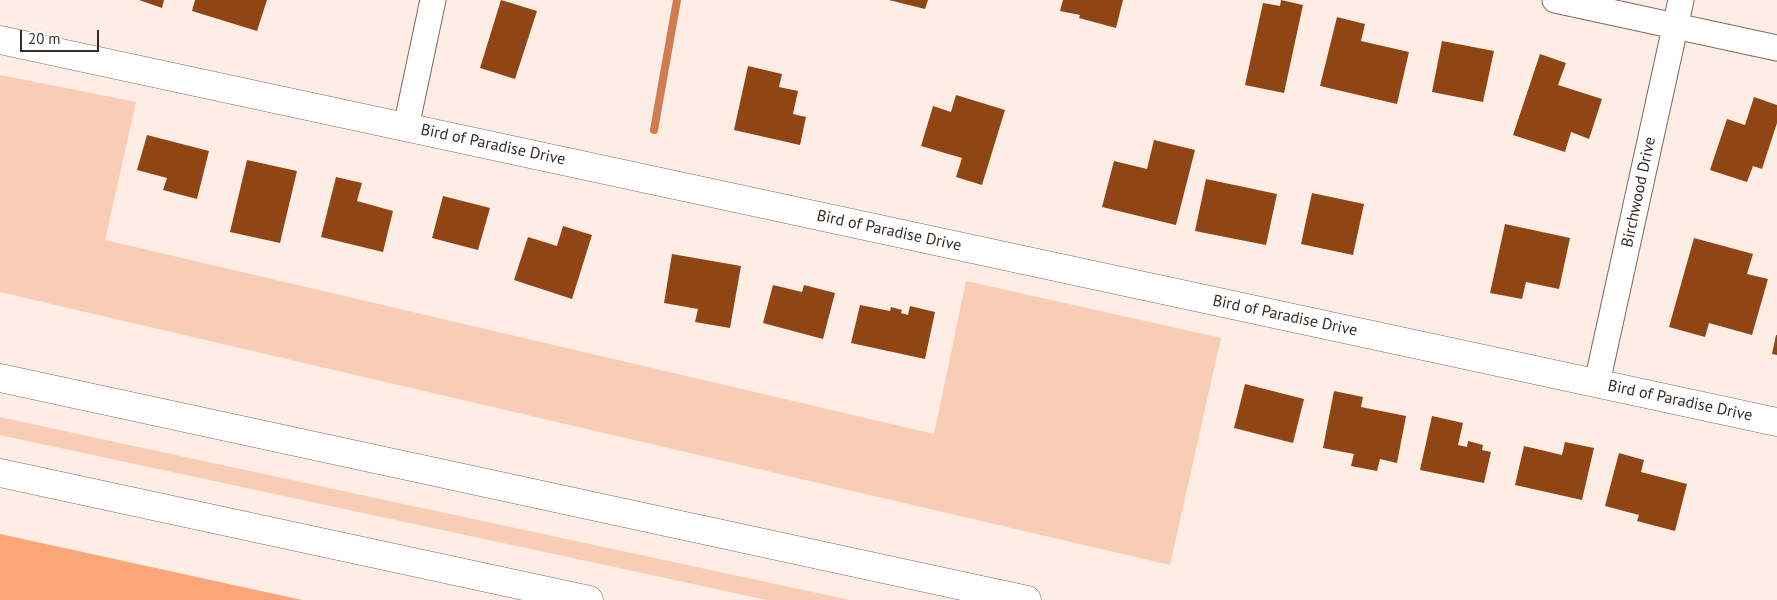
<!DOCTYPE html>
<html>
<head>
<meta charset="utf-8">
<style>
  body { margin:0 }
  #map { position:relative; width:1777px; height:600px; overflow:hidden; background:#feede4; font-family:"PT Sans",sans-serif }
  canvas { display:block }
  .scale { position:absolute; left:20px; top:30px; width:79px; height:22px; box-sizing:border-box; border:2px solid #362c27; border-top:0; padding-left:6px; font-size:15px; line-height:18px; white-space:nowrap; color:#362c27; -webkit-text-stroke:4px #fefefe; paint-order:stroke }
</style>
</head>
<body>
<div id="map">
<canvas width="1777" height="600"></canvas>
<div class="scale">20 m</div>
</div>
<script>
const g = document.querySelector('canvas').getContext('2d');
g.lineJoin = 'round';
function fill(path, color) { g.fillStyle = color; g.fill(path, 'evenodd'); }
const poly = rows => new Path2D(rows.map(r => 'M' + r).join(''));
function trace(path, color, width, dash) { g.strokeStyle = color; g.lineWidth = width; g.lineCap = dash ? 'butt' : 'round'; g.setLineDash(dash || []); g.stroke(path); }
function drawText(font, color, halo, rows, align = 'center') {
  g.font = font + ' "PT Sans",sans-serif'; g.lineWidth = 5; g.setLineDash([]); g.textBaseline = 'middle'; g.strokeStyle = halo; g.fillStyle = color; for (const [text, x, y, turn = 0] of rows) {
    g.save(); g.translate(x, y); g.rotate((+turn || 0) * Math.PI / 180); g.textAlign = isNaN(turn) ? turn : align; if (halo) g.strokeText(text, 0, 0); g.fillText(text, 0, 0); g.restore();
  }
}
const green = poly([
  [0,75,136,102,105,240,934,434,966,281,1221,338,1170,565,0,292],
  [0,417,101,439,850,600,767,600,610,566,0,435]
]);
const forest = poly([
  [0,534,302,600,0,600]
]);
const stream = poly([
  [654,130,677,0]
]);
const building = poly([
  [139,0,164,0,162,8],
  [195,0,267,0,257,31,192,11],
  [501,0,537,11,515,79,480,68],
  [889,0,928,0,925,9],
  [1063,0,1123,0,1116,28,1079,18,1080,15,1060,11],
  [1281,0,1303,5,1284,93,1245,85,1263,3,1280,6],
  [1337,17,1365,24,1361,41,1409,52,1397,104,1320,86],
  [1442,41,1494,51,1483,102,1432,92],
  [1540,54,1566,63,1558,85,1602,99,1589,139,1571,132,1565,152,1513,135],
  [748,66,782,74,779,87,798,91,793,114,806,117,800,145,734,130],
  [956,95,1005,110,982,185,956,177,962,158,921,146,933,106,951,112],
  [1754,97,1777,105,1777,123,1762,169,1753,166,1747,182,1710,170,1727,119,1745,125],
  [147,135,209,151,197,199,163,190,167,178,137,170],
  [1154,140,1195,150,1176,225,1102,207,1114,161,1147,169],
  [247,160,297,171,280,243,230,232],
  [336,177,362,183,357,201,393,211,383,252,321,237],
  [1206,179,1277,194,1266,245,1195,231],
  [1312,193,1364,204,1353,255,1301,244],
  [443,196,490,208,478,250,432,238],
  [1505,224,1570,238,1559,289,1526,282,1522,299,1490,293],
  [563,226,592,235,572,299,514,280,528,237,557,246],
  [1694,238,1753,254,1747,274,1768,279,1752,335,1709,323,1705,337,1669,327],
  [672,254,741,266,730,328,695,322,698,309,664,303],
  [773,285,802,292,804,285,835,293,823,339,763,323],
  [860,305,890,311,891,307,902,310,901,313,908,315,910,306,935,312,925,359,851,343],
  [1776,335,1777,335,1777,355,1772,354],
  [1245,384,1304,399,1293,443,1234,428],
  [1334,391,1363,397,1361,407,1406,416,1397,463,1380,459,1377,471,1351,466,1354,454,1323,448],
  [1432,416,1463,423,1458,445,1467,447,1468,441,1483,445,1482,450,1491,452,1484,483,1420,470],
  [1565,442,1594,448,1582,500,1515,485,1524,446,1562,455],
  [1619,453,1644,460,1641,472,1687,484,1675,531,1637,521,1639,515,1605,506]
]);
const minor = poly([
  [1555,0,1777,48],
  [406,127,433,0],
  [1597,383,1681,0]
]);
const tertiary = poly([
  [0,40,1777,422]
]);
const motorway = poly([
  [0,378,1027,600],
  [0,473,589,600]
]);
const streetNames = [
  ["Bird of Paradise Drive",493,145,12],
  ["Birchwood Drive",1639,192,-78],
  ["Bird of Paradise Drive",889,231,12],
  ["Bird of Paradise Drive",1285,316,12],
  ["Bird of Paradise Drive",1680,401,12]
];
fill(green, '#f8ccb5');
fill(forest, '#faa679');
trace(stream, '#ce7d51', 8);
fill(building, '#904515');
trace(minor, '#7f675b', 27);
trace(tertiary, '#7f675b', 29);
trace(motorway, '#7f675b', 29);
trace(minor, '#fff', 25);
trace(tertiary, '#fff', 28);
trace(motorway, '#fff', 28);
drawText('16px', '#362c27', '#fefefe', streetNames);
</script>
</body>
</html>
